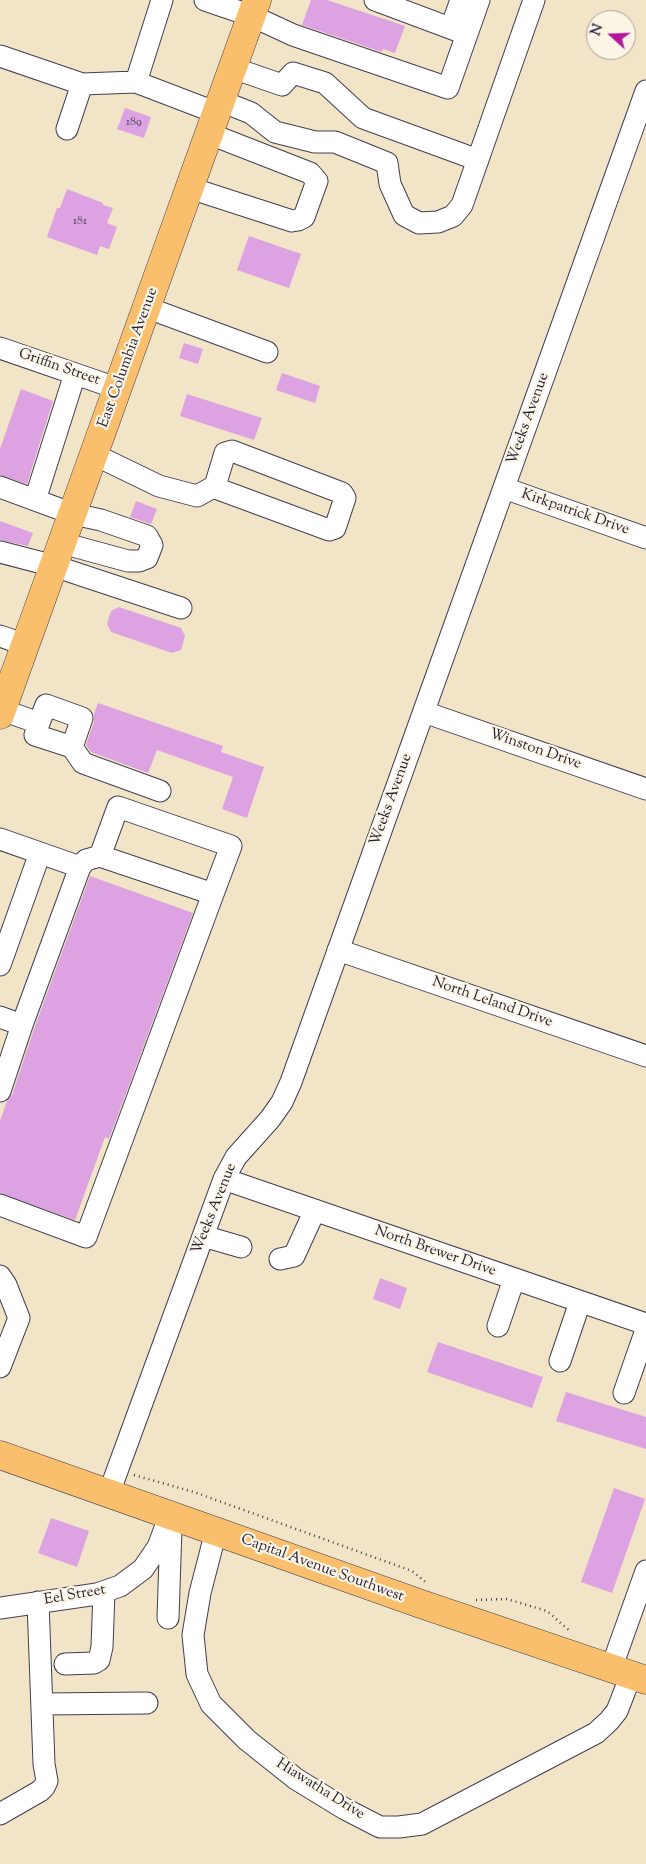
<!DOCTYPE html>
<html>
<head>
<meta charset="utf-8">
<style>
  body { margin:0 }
  #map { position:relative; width:646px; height:1864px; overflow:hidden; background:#f2e4c7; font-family:"Sorts Mill Goudy",serif }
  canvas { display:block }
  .north { position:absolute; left:586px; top:10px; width:50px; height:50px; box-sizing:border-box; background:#fcf5e5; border:1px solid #a5a1a1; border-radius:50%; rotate:290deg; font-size:14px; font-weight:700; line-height:20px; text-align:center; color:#22223b }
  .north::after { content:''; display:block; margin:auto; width:18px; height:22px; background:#b5179e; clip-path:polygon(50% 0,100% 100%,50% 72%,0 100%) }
</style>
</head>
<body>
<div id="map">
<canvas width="646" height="1864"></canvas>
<div class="north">N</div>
</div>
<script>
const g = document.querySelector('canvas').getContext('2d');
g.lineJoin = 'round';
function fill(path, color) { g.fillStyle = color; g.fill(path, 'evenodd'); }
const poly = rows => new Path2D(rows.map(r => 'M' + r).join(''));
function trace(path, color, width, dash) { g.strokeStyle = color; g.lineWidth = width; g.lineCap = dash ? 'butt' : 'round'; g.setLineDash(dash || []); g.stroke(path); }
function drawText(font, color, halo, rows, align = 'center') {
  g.font = font + ' "Sorts Mill Goudy",serif'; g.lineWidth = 4.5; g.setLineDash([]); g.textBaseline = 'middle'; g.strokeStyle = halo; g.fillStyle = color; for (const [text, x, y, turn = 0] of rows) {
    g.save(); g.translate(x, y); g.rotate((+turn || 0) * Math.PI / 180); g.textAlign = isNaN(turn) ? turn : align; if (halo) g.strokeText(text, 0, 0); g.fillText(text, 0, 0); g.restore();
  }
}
const building = poly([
  [311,0,327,0,405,26,395,53,383,49,382,52,302,25],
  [125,108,151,117,144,138,117,129],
  [67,189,103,203,103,205,113,208,107,223,117,227,109,249,100,246,97,255,47,237,57,208,60,208],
  [249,236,301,254,289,288,237,270],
  [184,343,203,349,198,364,179,358],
  [282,373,320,386,315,403,276,390],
  [21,389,53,401,27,484,0,475,0,449],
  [187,394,262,418,254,440,180,416],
  [136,501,157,509,151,524,130,517],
  [0,521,33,533,28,546,0,540],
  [119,607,181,628,185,636,181,650,172,653,111,632,107,624,111,611],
  [98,703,223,746,221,752,264,767,247,818,222,809,233,777,157,750,148,773,91,752,86,745,94,722,94,714],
  [90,876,193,913,109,1139,105,1137,75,1220,0,1193,0,1121,7,1101,12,1095,34,1029],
  [380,1278,407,1288,400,1309,373,1299],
  [438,1342,543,1377,532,1408,427,1372],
  [566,1392,646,1417,646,1449,556,1421],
  [614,1488,645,1499,612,1593,581,1582],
  [51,1518,89,1531,77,1567,38,1553]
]);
const path = poly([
  [134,1475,194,1492,412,1571,428,1584],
  [476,1600,507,1599,547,1611,571,1632]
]);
const minor = poly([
  [162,0,136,82,217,113],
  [205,0,252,16,293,35,448,88,479,0],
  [375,0,466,34],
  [451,28,461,0],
  [0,56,82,84,136,82],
  [233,68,282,85,293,73,325,83,363,118,478,160],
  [221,101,251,113,275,132,315,142,335,142,387,163,390,184,404,215,419,223,438,222,453,216,462,205,534,0],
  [67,129,82,84],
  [190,188,292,221,298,220,304,217,317,181,310,173,210,134],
  [148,308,267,352],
  [0,348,119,389],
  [95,455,159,486,197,496,215,486,218,489,329,530,335,528,345,498,342,493,232,451,225,453,215,486],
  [0,487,73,514,101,520,147,536,152,545,147,558,139,561,128,561,62,543],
  [504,488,646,538],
  [35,500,75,374],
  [0,552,54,566,181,608],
  [0,636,26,645],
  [2,710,39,723,35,735,72,747,83,763,160,791],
  [424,712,646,789],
  [39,723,46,705,82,718,72,747],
  [0,839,80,867,22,1025,0,1091],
  [100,856,118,807,231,846,213,894],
  [338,950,646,1056],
  [0,965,40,853],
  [0,1017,22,1025],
  [224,1179,646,1324],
  [0,1205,86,1237,213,894,100,856,86,860,80,867],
  [203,1236,241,1247],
  [280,1259,294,1256,315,1210],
  [0,1276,6,1285,19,1318,0,1367],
  [498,1326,514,1279],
  [560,1361,580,1302],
  [624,1393,646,1330],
  [109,1493,224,1179,236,1157,270,1119,282,1102,291,1082,646,91],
  [216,1531,200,1593,193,1635,197,1674,211,1704,247,1740,296,1779,345,1809,380,1827,399,1827,422,1824,596,1733,609,1721,617,1711,631,1675],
  [0,1608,97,1594,120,1586,143,1569,158,1547,170,1515],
  [168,1618,171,1528],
  [65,1664,94,1663,99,1660,102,1647,104,1592],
  [611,1669,646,1571],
  [42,1704,147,1703],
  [0,1814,40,1791,44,1787,47,1781,44,1764,38,1602]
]);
const major = poly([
  [0,715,257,0],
  [0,1455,421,1604,646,1680]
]);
const numberNames = [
  ["189",134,123],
  ["181",80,222]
];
const streetNames = [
  ["East Columbia Avenue",129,358,-70],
  ["Griffin Street",59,368,19],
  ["Weeks Avenue",529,419,-70],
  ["Kirkpatrick Drive",575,513,19],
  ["Winston Drive",535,750,19],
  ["Weeks Avenue",392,800,-70],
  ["North Leland Drive",492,1003,19],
  ["Weeks Avenue",215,1209,-68],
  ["North Brewer Drive",435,1252,19],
  ["Capital Avenue Southwest",322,1569,20],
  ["Eel Street",75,1596,-10],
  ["Hiawatha Drive",320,1790,32]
];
fill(building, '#dca2e1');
trace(minor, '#413f50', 23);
trace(major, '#413f50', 29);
trace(path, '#413f50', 2.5, [1, 4]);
trace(minor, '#fff', 21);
trace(major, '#f9bf6c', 28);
drawText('12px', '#504264', null, numberNames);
drawText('15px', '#22223b', '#fcf5e5', streetNames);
</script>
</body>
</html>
